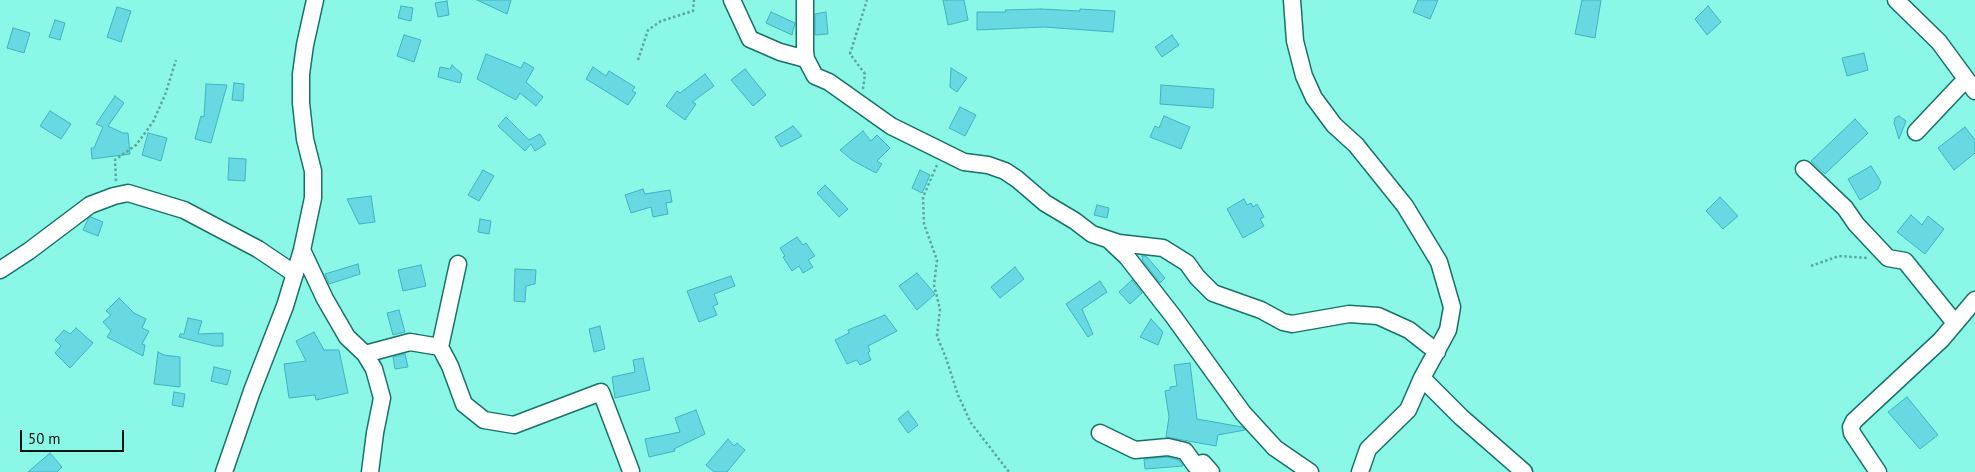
<!DOCTYPE html>
<html>
<head>
<meta charset="utf-8">
<style>
  body { margin:0 }
  #map { position:relative; width:1975px; height:472px; overflow:hidden; background:#8bf7e7; font-family:"PT Sans",sans-serif }
  canvas { display:block }
  .scale { position:absolute; left:20px; top:430px; width:104px; height:22px; box-sizing:border-box; border:2px solid #001512; border-top:0; padding-left:6px; font-size:15px; line-height:18px; white-space:nowrap; color:#001512; -webkit-text-stroke:4px #8bf7e7; paint-order:stroke }
</style>
</head>
<body>
<div id="map">
<canvas width="1975" height="472"></canvas>
<div class="scale">50 m</div>
</div>
<script>
const g = document.querySelector('canvas').getContext('2d');
g.lineJoin = 'round';
function fill(path, color) { g.fillStyle = color; g.fill(path, 'evenodd'); }
const poly = rows => new Path2D(rows.map(r => 'M' + r).join(''));
function trace(path, color, width, dash) { g.strokeStyle = color; g.lineWidth = width; g.lineCap = dash ? 'butt' : 'round'; g.setLineDash(dash || []); g.stroke(path); }
const building = poly([
  [477,0,511,0,507,14,477,0],
  [943,0,964,0,968,20,948,25,943,0],
  [1418,0,1438,0,1430,19,1413,12,1418,0],
  [1582,0,1601,0,1595,38,1575,34,1582,0],
  [447,1,449,15,438,17,435,3,447,1],
  [401,6,413,8,411,21,398,18,401,6],
  [1708,6,1721,22,1707,35,1695,19,1708,6],
  [117,7,131,11,121,42,107,37,117,7],
  [1041,9,1080,11,1080,9,1115,11,1113,32,1044,27,977,30,977,12,1006,12,1005,10,1041,9],
  [771,12,795,23,792,35,766,23,771,12],
  [826,12,828,34,815,35,815,14,826,12],
  [55,20,65,23,60,40,49,37,55,20],
  [13,28,30,33,24,53,7,48,13,28],
  [404,35,421,40,414,62,397,56,404,35],
  [1172,35,1179,45,1162,57,1155,47,1172,35],
  [1864,53,1868,70,1847,76,1842,58,1864,53],
  [486,54,521,68,524,62,534,68,526,82,543,97,536,106,520,93,516,100,477,79,486,54],
  [452,65,462,74,460,83,438,77,440,67,450,69,452,65],
  [593,67,606,76,609,71,635,87,632,91,636,93,628,105,586,79,593,67],
  [951,68,967,78,957,92,950,87,951,68],
  [745,69,766,95,753,106,731,80,745,69],
  [705,74,714,86,692,102,696,104,685,120,666,106,677,91,680,93,705,74],
  [234,83,244,84,243,101,232,100,234,83],
  [206,84,227,85,211,143,195,139,201,116,204,117,206,84],
  [1161,85,1214,89,1213,108,1160,104,1161,85],
  [115,96,124,103,108,126,123,133,128,133,130,154,92,159,91,148,94,148,103,127,96,124,115,96],
  [960,107,976,115,965,136,949,128,960,107],
  [50,111,71,124,61,139,40,126,50,111],
  [1164,116,1190,127,1181,149,1150,137,1155,126,1159,128,1164,116],
  [1899,116,1906,121,1899,139,1894,123,1895,118,1899,116],
  [506,117,529,140,540,134,546,144,535,151,531,144,525,151,498,126,506,117],
  [1855,119,1868,133,1825,174,1811,161,1855,119],
  [793,126,802,136,781,147,775,137,793,126],
  [1965,127,1975,140,1975,153,1954,170,1938,148,1965,127],
  [863,131,871,141,877,135,890,148,877,161,882,164,876,173,852,160,840,150,863,131],
  [148,133,167,138,161,161,142,155,148,133],
  [229,158,246,159,245,181,228,180,229,158],
  [1871,166,1881,182,1878,189,1860,200,1848,179,1871,166],
  [483,170,494,176,479,201,468,195,483,170],
  [920,170,930,175,922,193,912,188,920,170],
  [825,185,848,209,839,217,817,193,825,185],
  [643,189,645,194,670,190,672,202,666,203,668,214,653,217,651,207,631,213,625,195,643,189],
  [371,196,375,222,359,224,347,199,371,196],
  [1720,197,1738,216,1723,229,1706,211,1720,197],
  [1244,199,1247,205,1251,203,1253,207,1257,204,1264,217,1260,219,1264,226,1243,238,1227,209,1244,199],
  [1097,205,1109,208,1107,218,1094,215,1097,205],
  [1911,215,1922,225,1928,216,1944,229,1925,254,1897,232,1911,215],
  [91,217,103,222,98,236,83,230,88,219,91,217],
  [480,219,491,221,489,234,478,232,480,219],
  [797,237,803,245,806,243,815,256,808,260,813,267,803,273,799,266,792,271,783,257,785,256,780,248,797,237],
  [1142,256,1146,256,1165,278,1160,283,1143,261,1142,256],
  [358,264,360,274,329,284,325,274,358,264],
  [421,265,426,286,403,291,398,270,421,265],
  [1015,267,1024,279,1000,298,991,287,1015,267],
  [515,269,536,270,535,284,526,286,525,302,514,301,515,269],
  [917,273,935,294,917,310,899,286,917,273],
  [731,276,735,286,714,294,718,304,713,306,717,315,699,322,687,291,731,276],
  [1132,280,1142,293,1130,304,1119,292,1132,280],
  [1100,281,1107,292,1082,309,1093,334,1088,337,1066,304,1100,281],
  [119,298,134,313,146,319,142,328,149,331,142,344,145,345,143,356,107,337,111,331,103,322,111,315,106,311,119,298],
  [399,310,405,332,393,335,387,313,399,310],
  [885,315,897,331,868,346,870,351,868,353,871,360,860,365,857,360,847,364,835,340,849,333,848,330,885,315],
  [188,318,202,321,198,334,223,333,223,346,214,346,179,337,180,334,184,334,188,318],
  [1151,319,1163,332,1158,345,1140,337,1151,319],
  [600,326,605,349,594,352,589,329,600,326],
  [76,328,93,343,70,368,55,353,61,346,55,340,64,330,70,334,76,328],
  [314,332,324,350,339,350,348,393,316,400,315,395,289,398,284,364,306,361,296,341,314,332],
  [158,352,164,355,180,357,180,387,154,384,158,352],
  [405,354,408,367,395,369,393,357,405,354],
  [643,358,650,390,615,398,612,377,635,372,633,360,643,358],
  [1190,363,1197,419,1242,427,1245,430,1218,435,1216,446,1166,437,1169,417,1165,391,1170,390,1170,387,1177,386,1174,365,1190,363],
  [214,367,231,371,227,385,211,381,214,367],
  [174,392,185,394,183,407,172,405,174,392],
  [1907,397,1938,435,1920,449,1888,412,1907,397],
  [696,410,705,434,674,449,675,451,649,457,645,439,680,432,675,418,696,410],
  [908,411,918,425,908,433,898,419,908,411],
  [728,439,734,446,737,443,745,450,727,472,714,472,706,465,728,439],
  [50,453,62,467,57,472,28,472,50,453],
  [1167,457,1179,460,1183,466,1145,469,1144,459,1167,457]
]);
const path = poly([
  [638,60,648,30,661,21,693,11,694,0],
  [863,89,865,74,850,54,867,0],
  [937,165,923,197,924,224,937,260,934,285,940,309,937,336,946,358,958,395,971,423,1009,472],
  [116,181,115,160,136,145,153,122,165,95,176,60],
  [1811,266,1839,256,1868,258]
]);
const street = poly([
  [732,0,750,39,780,52,806,59],
  [805,0,805,51,806,59,815,76,829,82,891,126,964,162,988,165,1005,171,1017,179,1045,203,1075,221,1092,234,1119,243,1163,248,1187,263,1197,277,1213,293,1261,310,1283,322,1292,324,1349,314,1378,316,1409,330,1437,352],
  [1292,0,1295,41,1304,76,1314,98,1334,125,1356,145,1405,206,1439,262,1452,307,1448,330,1422,378,1408,410,1368,449,1360,472],
  [1896,0,1939,42,1975,91],
  [1916,132,1966,79],
  [1804,169,1845,208,1856,224,1888,258,1905,261,1955,323],
  [1109,240,1127,257,1173,316,1243,413,1275,448,1310,472],
  [302,250,325,299,347,337,365,354,374,369,382,398,375,433,370,472],
  [0,270,29,251,90,205,114,196,128,193,184,210,258,249,295,274],
  [440,347,458,264],
  [365,354,410,342,440,347,450,366,464,404,484,420,514,425,601,392,631,471],
  [1422,378,1461,417,1524,472],
  [1100,433,1135,450,1168,447,1185,451,1195,465,1203,463,1211,472],
  [224,472,252,391,285,306,302,250,313,198,313,171,305,139,301,103,301,74,305,45,315,0],
  [1878,472,1852,433,1851,427,1854,421,1941,340,1975,300]
]);
fill(building, '#68d8e2');
trace(building, '#3fb4be', 1);
trace(street, '#177268', 19);
trace(path, '#5aa79b', 2.5, [2.5, 2.5]);
trace(street, '#fff', 16);
</script>
</body>
</html>
